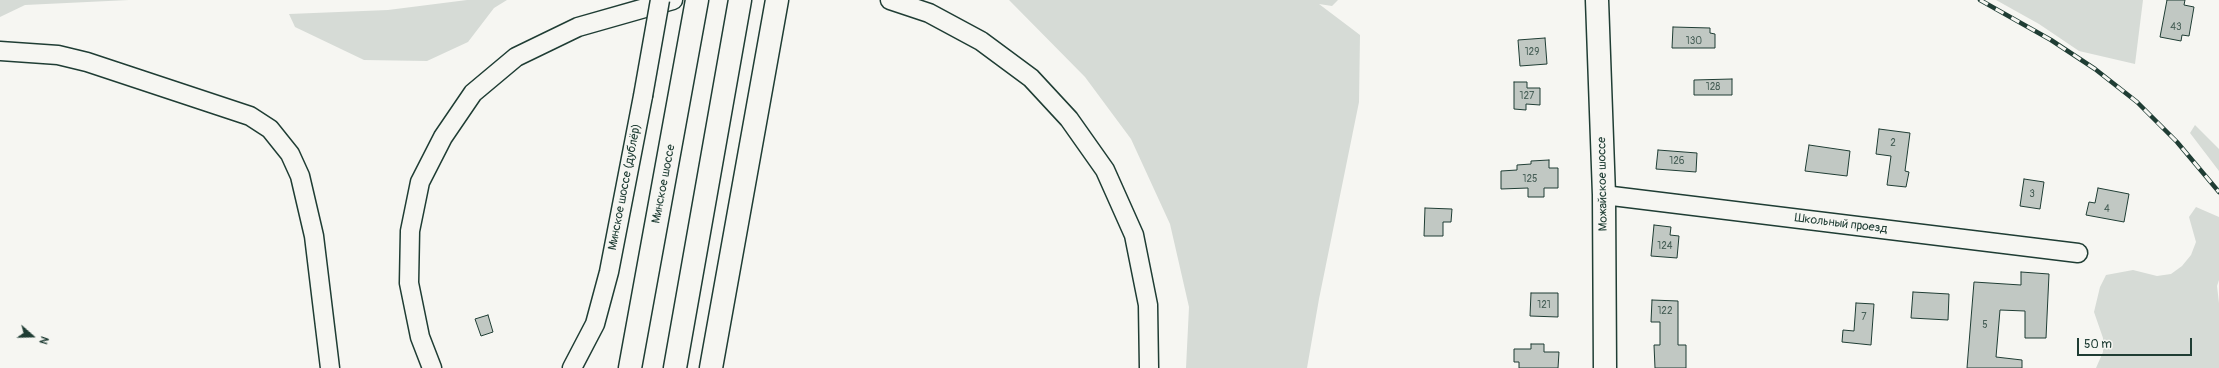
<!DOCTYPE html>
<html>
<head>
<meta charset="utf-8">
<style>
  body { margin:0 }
  #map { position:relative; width:2219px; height:368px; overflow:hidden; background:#f6f6f2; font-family:Pangolin,sans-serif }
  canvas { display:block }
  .north { position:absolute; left:12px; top:316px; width:40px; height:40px; -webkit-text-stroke:3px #f6f6f2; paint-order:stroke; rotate:110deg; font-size:11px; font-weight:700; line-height:16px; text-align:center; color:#1f3d34 }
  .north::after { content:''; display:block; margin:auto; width:14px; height:18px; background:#1f3d34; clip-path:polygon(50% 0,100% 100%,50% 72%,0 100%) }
  .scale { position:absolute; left:2077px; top:338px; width:115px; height:18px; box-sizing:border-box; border:2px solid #1f3d34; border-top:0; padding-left:5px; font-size:12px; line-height:14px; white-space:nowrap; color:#1f3d34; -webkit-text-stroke:3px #f6f6f2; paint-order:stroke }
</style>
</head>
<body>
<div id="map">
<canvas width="2219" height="368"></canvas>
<div class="north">N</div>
<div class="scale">50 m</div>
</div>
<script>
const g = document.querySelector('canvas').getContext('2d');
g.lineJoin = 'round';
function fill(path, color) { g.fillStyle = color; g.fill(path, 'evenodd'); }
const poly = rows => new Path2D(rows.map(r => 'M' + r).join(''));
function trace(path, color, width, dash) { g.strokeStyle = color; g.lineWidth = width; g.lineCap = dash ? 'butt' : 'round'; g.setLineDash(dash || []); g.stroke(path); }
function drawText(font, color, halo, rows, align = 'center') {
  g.font = font + ' Pangolin,sans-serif'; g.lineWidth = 3.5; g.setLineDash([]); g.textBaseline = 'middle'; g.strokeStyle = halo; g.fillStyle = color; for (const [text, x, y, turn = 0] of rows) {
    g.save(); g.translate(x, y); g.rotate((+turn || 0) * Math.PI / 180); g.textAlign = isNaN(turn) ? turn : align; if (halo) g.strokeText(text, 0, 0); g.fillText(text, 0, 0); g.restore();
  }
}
const green = poly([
  [0,0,129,0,25,5,0,17],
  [467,0,507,0,494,8,468,42,427,61,364,60,295,27,289,14,388,10],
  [1009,0,1338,0,1332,6,1319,4,1360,35,1359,102,1319,299,1307,368,1186,368,1189,307,1170,224,1131,139,1085,77],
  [1996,0,2143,0,2135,64,2079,51,2039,24],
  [2195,125,2219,149,2219,171,2190,133],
  [2196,207,2219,217,2219,280,2217,286,2219,303,2219,368,2096,368,2103,352,2103,338,2094,312,2100,287,2106,275,2133,270,2157,276,2171,274,2182,266,2191,255,2196,242,2189,217]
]);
const building = poly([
  [2167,0,2185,0,2184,5,2194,7,2189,36,2182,35,2181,41,2160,37,2167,0],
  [1673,27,1710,28,1710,33,1715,34,1715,48,1672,48,1673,27],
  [1545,38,1547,64,1520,66,1518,40,1545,38],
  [1732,79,1732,95,1694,95,1694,80,1732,79],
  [1514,82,1527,82,1527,88,1540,88,1540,105,1526,104,1526,110,1514,109,1514,82],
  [1879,129,1910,133,1905,171,1909,172,1906,187,1887,185,1891,156,1876,154,1879,129],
  [1809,145,1850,151,1847,176,1805,171,1809,145],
  [1658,150,1697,153,1696,172,1656,169,1658,150],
  [1549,160,1549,168,1558,168,1558,188,1544,188,1544,197,1528,197,1528,188,1501,189,1501,171,1517,170,1517,165,1531,164,1531,161,1549,160],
  [2024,179,2044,182,2040,209,2020,206,2024,179],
  [2098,188,2129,194,2124,222,2086,215,2089,202,2095,203,2098,188],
  [1425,208,1452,209,1451,222,1443,222,1443,236,1424,236,1425,208],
  [1654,225,1671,227,1670,235,1679,236,1677,258,1651,256,1654,225],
  [2021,272,2049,274,2046,338,2025,338,2025,311,2000,310,1996,357,2022,360,2022,368,1967,368,1974,282,2021,285,2021,272],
  [1913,292,1949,294,1948,320,1911,318,1913,292],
  [1531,293,1558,293,1558,317,1530,316,1531,293],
  [1652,300,1678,301,1678,345,1686,345,1686,368,1655,368,1654,345,1660,345,1660,322,1651,322,1652,300],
  [1856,303,1874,304,1871,345,1842,342,1843,330,1854,331,1856,303],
  [488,315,493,332,481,336,475,319,488,315],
  [1531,344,1544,344,1544,352,1559,352,1558,368,1519,368,1519,362,1514,362,1514,349,1531,349,1531,344]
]);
const minor = poly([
  [890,0,929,13,981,41,1031,78,1069,119,1105,170,1134,235,1148,305,1149,368],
  [0,51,58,55,87,62,250,116,270,129,290,154,300,176,314,236,330,368],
  [1604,195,2078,253],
  [432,368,420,337,409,283,410,231,420,182,443,137,473,93,516,57,578,27,673,0],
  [572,368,595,324,609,272,643,96]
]);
const major = poly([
  [1597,0,1604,195,1605,368],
  [711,368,777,0]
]);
const highway = poly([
  [630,368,697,0],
  [675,368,740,0]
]);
const rail = poly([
  [1980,0,2051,40,2095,69,2137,102,2177,142,2219,192]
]);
const minorBridge = poly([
  [643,96,660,0]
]);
const numberNames = [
  ["43",2176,27],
  ["130",1694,41],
  ["129",1532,52],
  ["128",1713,87],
  ["127",1527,96],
  ["2",1893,143],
  ["126",1677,161],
  ["125",1530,179],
  ["3",2032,194],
  ["4",2107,209],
  ["124",1665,246],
  ["121",1544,305],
  ["122",1665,311],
  ["7",1864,317],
  ["5",1985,325]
];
const streetNames = [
  ["Минское шоссе",664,184,-79],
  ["Можайское шоссе",1603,184,-91],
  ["Минское шоссе (дублёр)",625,187,-79],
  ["Школьный проезд",1841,224,7]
];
fill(green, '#d6dbd6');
fill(building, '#c1c8c3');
trace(building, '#1f3d34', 1);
trace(minor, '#1f3d34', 21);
trace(major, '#1f3d34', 25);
trace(highway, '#1f3d34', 25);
trace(minor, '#f6f6f2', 18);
trace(major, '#f6f6f2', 22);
trace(highway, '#f6f6f2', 22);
trace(rail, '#1f3d34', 4.5);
trace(rail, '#f6f6f2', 3, [9]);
trace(minorBridge, '#1f3d34', 21, []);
trace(minorBridge, '#f6f6f2', 18);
drawText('10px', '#486058', null, numberNames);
drawText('12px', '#1f3d34', '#f6f6f2', streetNames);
</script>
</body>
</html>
